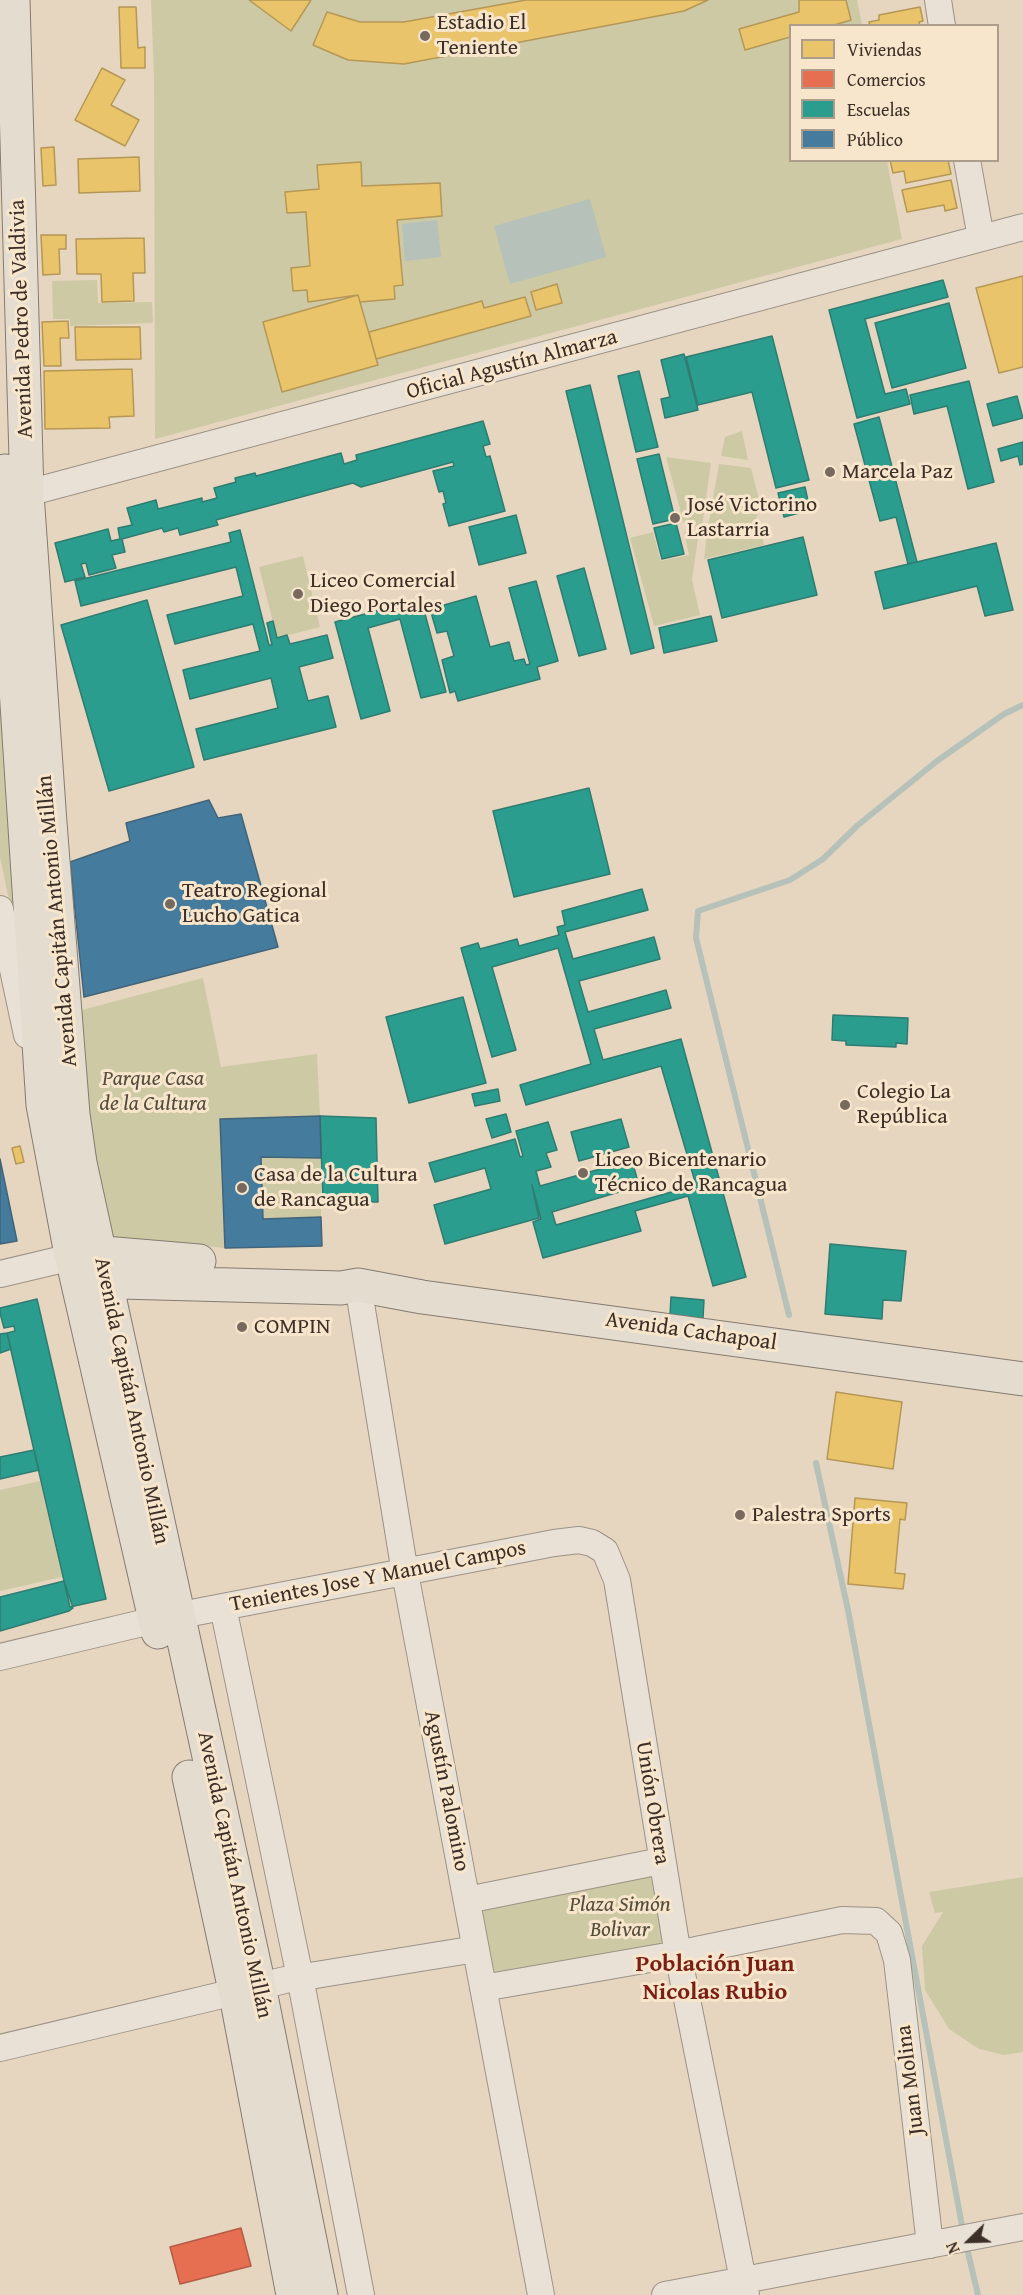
<!DOCTYPE html>
<html>
<head>
<meta charset="utf-8">
<style>
  body { margin:0 }
  #map { position:relative; width:1023px; height:2295px; overflow:hidden; background:#e6d6c0; font-family:"Gentium Book Plus",serif }
  canvas { display:block }
  .legend { position:absolute; left:789px; top:24px; width:210px; height:138px; box-sizing:border-box; background:#f8e6cc; border:2px solid #ac9d8a; margin:0; padding:8px 10px; list-style:none; font-size:18px; color:#3b2f28 }
  .legend li { display:flex; align-items:center; gap:12px; height:30px }
  .legend b { width:30px; border:2px solid #ac9d8a }
  .north { position:absolute; left:939px; top:2211px; width:60px; height:60px; -webkit-text-stroke:4px #f8e6cc; paint-order:stroke; rotate:247deg; font-size:16px; font-weight:700; line-height:24px; text-align:center; color:#3b2f28 }
  .north::after { content:''; display:block; margin:auto; width:21px; height:27px; background:#3b2f28; clip-path:polygon(50% 0,100% 100%,50% 72%,0 100%) }
</style>
</head>
<body>
<div id="map">
<canvas width="1023" height="2295"></canvas>
<ul class="legend">
<li><b style="height:16px;background:#e9c46a"></b>Viviendas</li>
<li><b style="height:16px;background:#e76f51"></b>Comercios</li>
<li><b style="height:16px;background:#2a9d8f"></b>Escuelas</li>
<li><b style="height:16px;background:#457b9d"></b>Público</li>
</ul>
<div class="north">N</div>
</div>
<script>
const g = document.querySelector('canvas').getContext('2d');
g.lineJoin = 'round';
function fill(path, color) { g.fillStyle = color; g.fill(path, 'evenodd'); }
const poly = rows => new Path2D(rows.map(r => 'M' + r).join(''));
function trace(path, color, width, dash) { g.strokeStyle = color; g.lineWidth = width; g.lineCap = dash ? 'butt' : 'round'; g.setLineDash(dash || []); g.stroke(path); }
function drawText(font, color, halo, rows, align = 'center') {
  g.font = font + ' "Gentium Book Plus",serif'; g.lineWidth = 6; g.setLineDash([]); g.textBaseline = 'middle'; g.strokeStyle = halo; g.fillStyle = color; for (const [text, x, y, turn = 0] of rows) {
    g.save(); g.translate(x, y); g.rotate((+turn || 0) * Math.PI / 180); g.textAlign = isNaN(turn) ? turn : align; if (halo) g.strokeText(text, 0, 0); g.fillText(text, 0, 0); g.restore();
  }
}
const green = poly([
  [151,0,857,0,862,25,790,26,790,160,887,161,902,239,155,439,154,77],
  [97,280,98,303,152,302,153,323,70,326,70,319,53,319,52,281],
  [742,431,748,460,721,456,725,437],
  [666,457,711,463,702,527,684,524],
  [719,464,751,468,761,507,751,530,708,527],
  [653,532,661,561,689,555,684,532,699,532,692,580,700,615,654,626,630,538],
  [707,533,762,536,764,545,704,559],
  [303,556,320,627,277,638,259,567],
  [0,606,24,973,0,857],
  [203,978,221,1067,317,1054,320,1116,220,1120,225,1248,107,1237,82,1118,78,1011],
  [261,1157,321,1158,321,1217,263,1219],
  [40,1481,62,1577,0,1591,0,1490],
  [654,1870,666,1951,492,1979,479,1904],
  [1023,1877,1023,2052,1004,2055,979,2049,949,2029,925,1990,922,1946,943,1912,935,1913,929,1892]
]);
const water = poly([
  [590,199,606,257,510,284,494,226],
  [437,220,441,257,405,261,402,224]
]);
const homes = poly([
  [249,0,311,0,291,31,249,0],
  [526,0,708,0,684,11,404,64,348,60,313,45,327,12,360,22,404,22,526,0],
  [799,0,846,0,851,20,831,26,790,26,790,37,745,50,739,29,799,12,799,0],
  [119,7,136,7,138,48,145,47,145,68,121,68,119,7],
  [920,7,923,21,919,22,920,26,870,26,869,22,879,20,879,15,920,7],
  [102,68,125,80,111,105,139,120,125,146,75,120,102,68],
  [54,147,56,185,43,186,41,148,54,147],
  [139,157,140,191,79,193,78,159,139,157],
  [890,160,948,160,951,174,906,183,904,171,893,173,890,160],
  [361,162,362,186,440,183,442,216,397,220,403,285,394,286,395,299,360,302,358,295,308,302,307,290,293,291,291,268,310,266,306,212,287,213,285,192,319,189,317,165,361,162],
  [951,180,957,208,945,211,944,205,907,212,902,190,951,180],
  [41,235,66,235,66,249,59,249,60,274,43,275,41,235],
  [144,238,145,273,133,273,134,301,102,302,101,274,77,274,76,239,144,238],
  [1023,276,1023,367,999,373,976,288,1023,276],
  [557,284,562,303,536,310,531,292,557,284],
  [358,295,378,365,282,392,263,322,358,295],
  [525,297,531,316,376,359,369,332,482,301,484,308,525,297],
  [68,321,69,338,60,338,61,366,44,366,42,322,68,321],
  [75,327,140,327,141,359,76,360,75,327],
  [132,369,134,416,109,417,110,428,45,429,44,371,132,369],
  [20,1146,24,1162,16,1164,12,1148,20,1146],
  [836,1392,902,1402,893,1469,827,1459,836,1392],
  [855,1498,907,1503,905,1520,900,1519,895,1573,905,1574,903,1589,848,1584,855,1498]
]);
const shops = poly([
  [241,2228,251,2266,180,2284,170,2247,241,2228]
]);
const schools = poly([
  [943,280,948,297,865,319,885,394,906,389,910,404,857,418,829,310,943,280],
  [949,303,966,368,892,388,875,323,949,303],
  [772,336,809,480,776,488,752,392,698,405,686,357,772,336],
  [684,354,698,410,665,418,661,399,670,397,661,360,684,354],
  [639,371,658,447,636,452,618,376,639,371],
  [969,381,994,482,968,489,947,406,914,414,910,395,969,381],
  [590,385,654,648,631,654,566,391,590,385],
  [1017,396,1023,418,993,426,987,404,1017,396],
  [879,417,917,562,908,564,896,517,880,521,854,424,879,417],
  [483,421,490,444,483,446,486,457,490,456,505,511,449,526,443,504,446,503,443,491,439,492,433,471,454,466,453,462,361,487,353,483,216,520,218,525,180,535,178,528,164,532,162,528,122,539,125,552,112,555,116,568,89,575,86,563,81,564,85,577,65,582,55,543,108,529,111,541,120,539,118,528,132,525,127,508,156,500,158,509,202,498,202,502,217,498,214,488,236,482,235,478,255,473,256,476,341,453,344,464,357,460,356,455,483,421],
  [1023,442,1023,464,1020,465,1018,456,1001,461,998,449,1023,442],
  [659,454,675,519,653,524,637,459,659,454],
  [805,487,810,510,784,517,778,493,805,487],
  [516,515,526,553,479,565,469,527,516,515],
  [676,523,684,554,662,559,654,528,676,523],
  [240,530,269,645,272,645,267,623,273,621,277,638,287,635,290,644,327,635,333,658,299,667,308,701,328,696,336,727,204,760,196,729,278,708,271,678,190,699,183,670,260,651,253,624,175,644,167,615,243,596,236,567,81,606,75,581,231,542,229,533,240,530],
  [803,537,817,595,722,618,708,560,803,537],
  [996,543,1013,610,985,616,977,586,884,609,875,572,996,543],
  [584,568,606,649,579,656,557,576,584,568],
  [536,581,558,661,537,667,540,679,458,701,455,691,450,693,442,660,454,656,447,631,437,633,430,609,476,596,490,647,509,642,514,661,524,659,526,665,530,664,509,588,536,581],
  [421,599,446,692,421,698,400,619,368,628,390,711,361,719,335,622,421,599],
  [147,600,194,767,109,791,61,625,147,600],
  [711,616,717,641,664,653,659,628,711,616],
  [589,788,610,874,514,897,493,811,589,788],
  [642,889,648,910,565,932,573,959,654,937,660,959,579,981,588,1012,666,990,671,1008,594,1029,603,1060,681,1039,746,1277,713,1286,688,1196,635,1211,641,1231,543,1258,533,1222,541,1219,532,1185,539,1218,445,1244,434,1205,491,1189,485,1168,435,1182,429,1163,515,1139,520,1157,523,1156,516,1131,548,1122,557,1150,546,1153,551,1167,536,1171,540,1186,632,1160,639,1186,552,1212,556,1225,696,1185,661,1066,526,1105,520,1085,591,1064,558,948,492,967,516,1050,492,1057,461,948,478,943,480,949,517,939,519,946,559,935,557,927,565,925,562,911,642,889],
  [463,997,486,1083,409,1103,386,1017,463,997],
  [833,1015,908,1018,907,1044,896,1043,896,1047,846,1045,846,1041,832,1040,833,1015],
  [498,1089,500,1101,475,1106,472,1094,498,1089],
  [506,1114,511,1132,492,1138,486,1119,506,1114],
  [320,1116,376,1118,378,1202,323,1201,320,1116],
  [621,1119,629,1147,579,1161,571,1132,621,1119],
  [830,1244,906,1251,901,1301,883,1300,882,1319,825,1314,830,1244],
  [671,1297,704,1300,703,1318,670,1315,671,1297],
  [37,1299,106,1599,70,1607,7,1333,15,1331,14,1326,4,1328,0,1313,0,1308,37,1299],
  [7,1333,11,1349,0,1353,0,1334,7,1333],
  [34,1450,39,1470,0,1479,0,1457,34,1450],
  [64,1581,73,1608,69,1611,0,1631,0,1597,64,1581]
]);
const public = poly([
  [209,800,218,818,241,814,278,947,84,997,70,862,130,841,126,823,209,800],
  [320,1116,321,1158,261,1157,263,1219,321,1217,322,1246,225,1248,220,1119,320,1116],
  [0,1159,17,1241,0,1244,0,1159]
]);
const stream = poly([
  [789,1315,696,938,698,911,790,880,823,859,858,825,937,761,1004,714,1023,705],
  [816,1463,848,1610,963,2231],
  [966,2244,978,2295]
]);
const minor = poly([
  [938,0,942,26],
  [967,160,981,238],
  [9,498,1023,227],
  [0,909,27,1035],
  [0,1274,72,1257],
  [358,1285,405,1573,541,2295],
  [223,1607,300,1977,361,2295],
  [0,1657,155,1620,554,1543,579,1540,592,1543,605,1551,617,1580,677,1949,746,2295],
  [467,1900,661,1861],
  [483,1988,667,1956,842,1920,876,1921,889,1933,897,1960,930,2245],
  [0,2048,285,1980,476,1949],
  [665,2295,1023,2227]
]);
const major = poly([
  [13,0,27,494,50,823,73,1114,80,1163,259,1986,321,2295],
  [5,471,7,550,43,1105,70,1249,158,1632],
  [80,1251,199,1261],
  [84,1281,341,1288,358,1285,422,1297,1023,1379],
  [189,1777,235,1990,293,2295]
]);
const markers = [
  [425,36,6,"#77695d"],
  [830,472,6,"#77695d"],
  [675,518,6,"#77695d"],
  [298,594,6,"#77695d"],
  [170,904,6,"#77695d"],
  [845,1105,6,"#77695d"],
  [583,1173,6,"#77695d"],
  [242,1188,6,"#77695d"],
  [242,1327,6,"#77695d"],
  [740,1515,6,"#77695d"]
];
const poiNames = [
  ["Estadio El",437,23],
  ["Teniente",437,48],
  ["Marcela Paz",842,472],
  ["José Victorino",687,505],
  ["Lastarria",687,530],
  ["Liceo Comercial",310,581],
  ["Diego Portales",310,606],
  ["Teatro Regional",182,891],
  ["Lucho Gatica",182,916],
  ["Colegio La",857,1092],
  ["República",857,1117],
  ["Liceo Bicentenario",595,1160],
  ["Técnico de Rancagua",595,1185],
  ["Casa de la Cultura",254,1175],
  ["de Rancagua",254,1200],
  ["COMPIN",254,1327],
  ["Palestra Sports",752,1515]
];
const streetNames = [
  ["Avenida Pedro de Valdivia",22,319,-92],
  ["Oficial Agustín Almarza",512,365,-15],
  ["Avenida Capitán Antonio Millán",58,921,-95],
  ["Avenida Cachapoal",691,1332,8],
  ["Avenida Capitán Antonio Millán",131,1401,78],
  ["Tenientes Jose Y Manuel Campos",378,1577,-11],
  ["Agustín Palomino",446,1791,79],
  ["Unión Obrera",652,1803,81],
  ["Avenida Capitán Antonio Millán",234,1875,78],
  ["Juan Molina",911,2080,-97]
];
const parkNames = [
  ["Parque Casa",153,1079],
  ["de la Cultura",153,1104],
  ["Plaza Simón",620,1905],
  ["Bolivar",620,1930]
];
const neighbourhoodNames = [
  ["Población Juan",715,1965],
  ["Nicolas Rubio",715,1993]
];
fill(green, '#cdc9a4');
fill(water, '#b5c1b9');
fill(homes, '#e9c46a');
trace(homes, '#b59756', 1.5);
fill(shops, '#e76f51');
trace(shops, '#b35c45', 1.5);
fill(schools, '#2a9d8f');
trace(schools, '#2f7c70', 1.5);
fill(public, '#457b9d');
trace(public, '#42647a', 1.5);
trace(stream, '#b5c1b9', 6);
trace(minor, '#9c9285', 28);
trace(major, '#857b70', 35);
trace(minor, '#e9e1d6', 26);
trace(major, '#e5dcd0', 33);
for (const [x, y, r, color] of markers) { const dot = new Path2D(); dot.arc(x, y, r, 0, 2 * Math.PI); g.fillStyle = color; g.fill(dot); trace(dot, '#f8e6cc', 2); }
drawText('22px', '#3b2f28', '#f8e6cc', poiNames, 'left');
drawText('22px', '#3b2f28', '#f8e6cc', streetNames);
drawText('italic 22px', '#544c3c', '#f8e6cc', parkNames);
drawText('bold 24px', '#7a1f14', '#f8e6cc', neighbourhoodNames);
</script>
</body>
</html>
